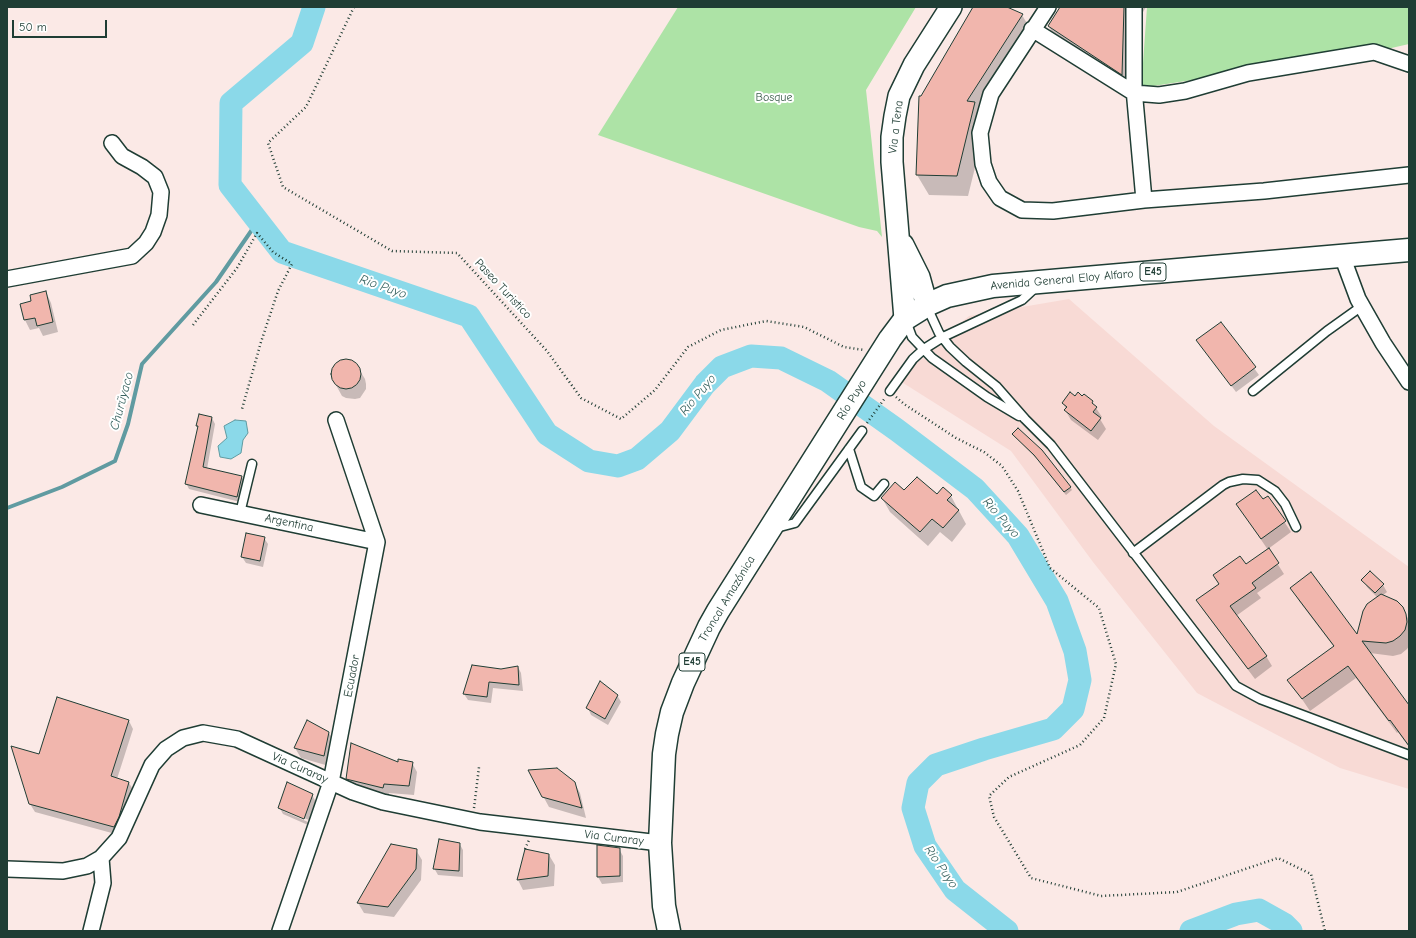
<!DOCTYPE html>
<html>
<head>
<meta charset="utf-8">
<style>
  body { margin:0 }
  #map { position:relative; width:1416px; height:938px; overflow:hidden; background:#fbe9e6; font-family:"Comic Neue",sans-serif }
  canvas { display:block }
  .frame { position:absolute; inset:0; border:8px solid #1f3d34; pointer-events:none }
  .scale { position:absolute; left:12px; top:20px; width:95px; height:18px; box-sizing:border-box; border:2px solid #1f3d34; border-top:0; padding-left:5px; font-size:12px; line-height:14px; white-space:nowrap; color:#1f3d34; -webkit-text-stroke:3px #fff; paint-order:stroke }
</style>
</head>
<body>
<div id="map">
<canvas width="1416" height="938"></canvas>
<div class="frame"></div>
<div class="scale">50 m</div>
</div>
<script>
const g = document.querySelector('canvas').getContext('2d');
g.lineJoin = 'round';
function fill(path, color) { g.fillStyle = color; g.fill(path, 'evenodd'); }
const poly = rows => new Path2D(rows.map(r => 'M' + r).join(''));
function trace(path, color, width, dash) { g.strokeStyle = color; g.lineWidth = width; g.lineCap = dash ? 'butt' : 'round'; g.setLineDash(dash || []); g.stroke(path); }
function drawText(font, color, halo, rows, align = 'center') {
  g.font = font + ' "Comic Neue",sans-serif'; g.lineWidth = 4; g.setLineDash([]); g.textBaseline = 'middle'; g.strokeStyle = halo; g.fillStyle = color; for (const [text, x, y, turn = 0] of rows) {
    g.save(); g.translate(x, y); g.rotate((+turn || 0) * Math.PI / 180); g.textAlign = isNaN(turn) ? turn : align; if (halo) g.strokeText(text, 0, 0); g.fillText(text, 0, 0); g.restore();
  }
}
const built = poly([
  [1069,299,1214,426,1409,567,1409,789,1340,768,1197,693,1093,562,1011,451,900,381,917,360,969,316]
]);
const green = poly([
  [678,7,916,7,866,90,882,237,877,231,859,227,598,135],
  [1147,7,1409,7,1409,44,1374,52,1134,89,1143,63]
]);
const water = poly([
  [235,420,246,421,248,433,243,440,241,453,231,459,220,457,218,446,227,438,224,426,235,420]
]);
const shadow = poly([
  [974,7,1005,7,1022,15,1034,35,982,116,986,123,968,196,929,195,917,175,922,97],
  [1061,7,1146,7,1136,24,1133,94,1061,47,1049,27],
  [46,292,51,303,58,332,43,336,39,328,30,330,25,320,21,304,33,302],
  [1221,323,1259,375,1236,392,1198,341],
  [346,360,355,363,365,379,366,384,366,389,360,398,355,399,346,398,342,396,331,376,333,367,341,361],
  [1075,398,1092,402,1102,417,1100,419,1106,429,1098,440,1071,420,1065,410,1066,409,1063,403],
  [212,418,215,424,207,469,242,477,245,483,240,502,189,489,186,483,198,428,197,426],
  [1015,437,1070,487,1072,490,1066,495,1037,459],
  [904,492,937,496,951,496,966,524,952,542,940,532,928,546,890,512,882,498],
  [1268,497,1291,532,1268,549,1284,574,1257,593,1261,598,1236,616,1266,656,1272,666,1255,679,1203,610,1198,600,1268,550,1237,504,1263,501],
  [264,538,268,544,263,567,246,563,242,557],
  [1363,580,1383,585,1387,592,1382,596,1402,608,1409,620,1409,646,1407,649,1401,654,1393,656,1370,653,1409,707,1409,747,1398,732,1397,733,1356,678,1310,711,1289,680,1334,647,1299,601,1292,588,1357,636,1378,598,1367,587],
  [518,667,521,673,523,691,493,688,491,703,468,700,464,694,501,670],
  [617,695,621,702,608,725,591,715,588,708],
  [129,721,133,729,117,779,129,783,134,791,119,835,35,812,30,804,40,756],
  [329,733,335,743,329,766,301,758,295,748],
  [398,763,412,763,417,772,414,795,389,793,389,797,353,788,347,779],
  [574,782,580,793,586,818,549,807,543,796],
  [312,795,316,802,308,825,283,814,279,807],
  [283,809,309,820,308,822,283,811],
  [459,843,463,850,463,877,438,875,434,868],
  [598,846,619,849,623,856,623,882,602,884,598,877],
  [416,850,422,860,421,880,394,917,364,913,358,903],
  [549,855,555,865,554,886,523,890,518,880]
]);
const stream = poly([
  [7,508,62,487,115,461,128,424,142,364,216,282,258,221]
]);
const river = poly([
  [314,7,302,43,231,103,230,185,282,252,469,316,547,434,589,461,618,466,637,459,670,431,705,384,722,367,751,356,781,358,828,381,897,430,975,489,1018,536,1057,601,1075,651,1080,680,1073,709,1053,729,984,749,936,765,918,783,913,808,925,846,955,890,1007,931],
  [1191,931,1236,914,1259,910,1284,924,1291,931]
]);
const building = poly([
  [973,7,1007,7,1023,14,967,101,975,102,957,176,916,175,919,96,921,96,973,7],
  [1060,7,1124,7,1122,75,1048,26,1060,7],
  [46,291,53,322,37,326,35,318,24,320,20,304,31,301,30,295,46,291],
  [1221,322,1256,367,1231,386,1196,340,1221,322],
  '331 374a15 15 0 1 1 30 0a15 15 0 1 1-30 0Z',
  [1070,392,1075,396,1078,392,1082,396,1084,394,1093,401,1092,403,1097,407,1093,412,1101,418,1091,431,1064,410,1067,407,1062,403,1070,392],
  [199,414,212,417,203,467,242,476,237,497,185,484,198,426,196,426,199,414],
  [1018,428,1042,450,1071,487,1064,492,1034,455,1012,434,1018,428],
  [917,477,937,494,943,487,952,495,947,500,959,510,943,528,932,519,920,532,881,498,895,482,904,490,917,477],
  [1256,490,1263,499,1268,496,1286,521,1261,539,1236,504,1256,490],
  [246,533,265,537,260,561,241,557,246,533],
  [1269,548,1279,563,1252,583,1256,588,1230,606,1267,656,1248,669,1196,600,1219,584,1213,575,1240,556,1246,564,1269,548],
  [1370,571,1384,584,1375,593,1361,580,1370,571],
  [1311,572,1357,634,1363,611,1367,604,1381,594,1397,601,1403,607,1406,614,1407,622,1405,630,1400,636,1393,641,1386,643,1362,641,1409,705,1409,746,1390,720,1389,721,1348,666,1302,699,1287,680,1334,646,1290,588,1311,572],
  [472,665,501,669,518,666,519,685,489,682,487,697,463,694,472,665],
  [600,681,618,695,605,719,586,708,600,681],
  [57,697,129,720,111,776,129,782,119,817,114,827,29,804,11,746,39,754,57,697],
  [307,720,329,732,324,756,294,748,307,720],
  [351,743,398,762,398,759,413,762,409,786,384,784,383,788,346,779,351,743],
  [557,768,575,782,582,808,542,797,528,770,557,768],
  [287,782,313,794,304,819,278,808,287,782],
  [439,839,460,843,459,871,433,869,439,839],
  [391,844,417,849,416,869,388,907,357,903,391,844],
  [597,845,620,848,620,876,597,877,597,845],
  [525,849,549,854,548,876,517,880,525,849]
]);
const path = poly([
  [354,7,306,107,268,143,283,187,392,251,457,253,547,351,581,398,621,419,655,390,688,347,721,330,766,321,804,327,844,347,864,350],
  [193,325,237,268,257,233,273,252,292,264,278,291,261,342,242,409],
  [896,397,904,404,956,438,984,452,1002,466,1018,491,1050,568,1099,608,1116,664,1104,718,1080,745,1009,777,989,796,994,817,1031,878,1101,896,1177,892,1278,858,1311,874,1325,931],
  [867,423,885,398],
  [474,808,479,767],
  [525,849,529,840]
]);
const service = poly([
  [927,307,939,333,950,347,966,362,996,386,1025,419,1051,445,1236,686,1260,699,1409,755],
  [906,321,912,337,932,358,987,397,1019,416],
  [890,391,913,359,924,349,943,337,1022,300,1036,287],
  [1253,391,1327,331,1362,306],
  [849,449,861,487,874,496,884,484],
  [240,513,252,464],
  [776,528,795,523,862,431],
  [1133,553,1223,485,1229,482,1243,479,1258,480,1275,491,1285,504,1296,527]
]);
const minor = poly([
  [1048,7,991,94,980,133,983,164,989,182,1000,198,1022,210,1053,211,1144,200,1264,191,1409,175],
  [1134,7,1134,89,1144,200],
  [1032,29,1134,93,1159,95,1185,91,1248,73,1374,52,1409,64],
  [1342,256,1358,299,1383,343,1409,382],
  [7,279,132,256,146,243,153,232,159,215,161,192,155,177,142,167,122,156,112,143],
  [201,505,377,542],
  [7,869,63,871,87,866,101,858,119,838,152,765,166,749,183,738,203,733,237,739,353,792,383,802,480,822,660,843],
  [91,931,103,883,101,858],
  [280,931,331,782,377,542,336,420]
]);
const secondary = poly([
  [903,245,919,277,927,306],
  [905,319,892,162,892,137,895,116,899,96,914,65,951,7]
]);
const trunk = poly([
  [669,931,664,906,660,843,664,754,667,734,672,712,683,683,709,627,718,611,890,339,905,319,929,304,947,296,993,286,1409,250]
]);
const shields = [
  [1153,272,26],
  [692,662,26]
];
const shieldNames = [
  ["E45",1153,272],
  ["E45",692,662]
];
const parkNames = [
  ["Bosque",774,98]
];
const streetNames = [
  ["Via a Tena",896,127,-83],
  ["Avenida General Eloy Alfaro",1062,280,-5],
  ["Paseo Turistico",503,289,47],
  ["Río Puyo",852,400,-58],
  ["Argentina",289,523,12],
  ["Troncal Amazónica",727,599,-59],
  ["Ecuador",352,676,-79],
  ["Via Curaray",300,768,24],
  ["Via Curaray",614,838,7]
];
const waterNames = [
  ["Rio Puyo",383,287,19],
  ["Rio Puyo",698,395,-50],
  ["Churüyaco",122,401,-75],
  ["Rio Puyo",1001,518,49],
  ["Rio Puyo",941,867,56]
];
fill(built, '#f8dad5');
fill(green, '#ade3a6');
fill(water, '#8bd9e9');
trace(water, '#609ba1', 1);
fill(shadow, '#0003');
trace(stream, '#609ba1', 4);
trace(river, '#8bd9e9', 23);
fill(building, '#f1b6ad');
trace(building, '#1f3d34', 1);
trace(service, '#1f3d34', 11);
trace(minor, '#1f3d34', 18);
trace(secondary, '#1f3d34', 24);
trace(trunk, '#1f3d34', 25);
trace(path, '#1f3d34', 2.5, [1, 3]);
trace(service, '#fff', 8);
trace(minor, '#fff', 15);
trace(secondary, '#fff', 21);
trace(trunk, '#fff', 22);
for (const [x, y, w] of shields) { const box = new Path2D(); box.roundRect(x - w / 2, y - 9, w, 18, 3); g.fillStyle = '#fff'; g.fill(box); trace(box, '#1f3d34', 1); }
drawText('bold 11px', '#1f3d34', null, shieldNames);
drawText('12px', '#3b5e4b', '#fff', parkNames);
drawText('12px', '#1f3d34', '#fff', streetNames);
drawText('italic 13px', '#3a6461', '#fff', waterNames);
</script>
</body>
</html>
